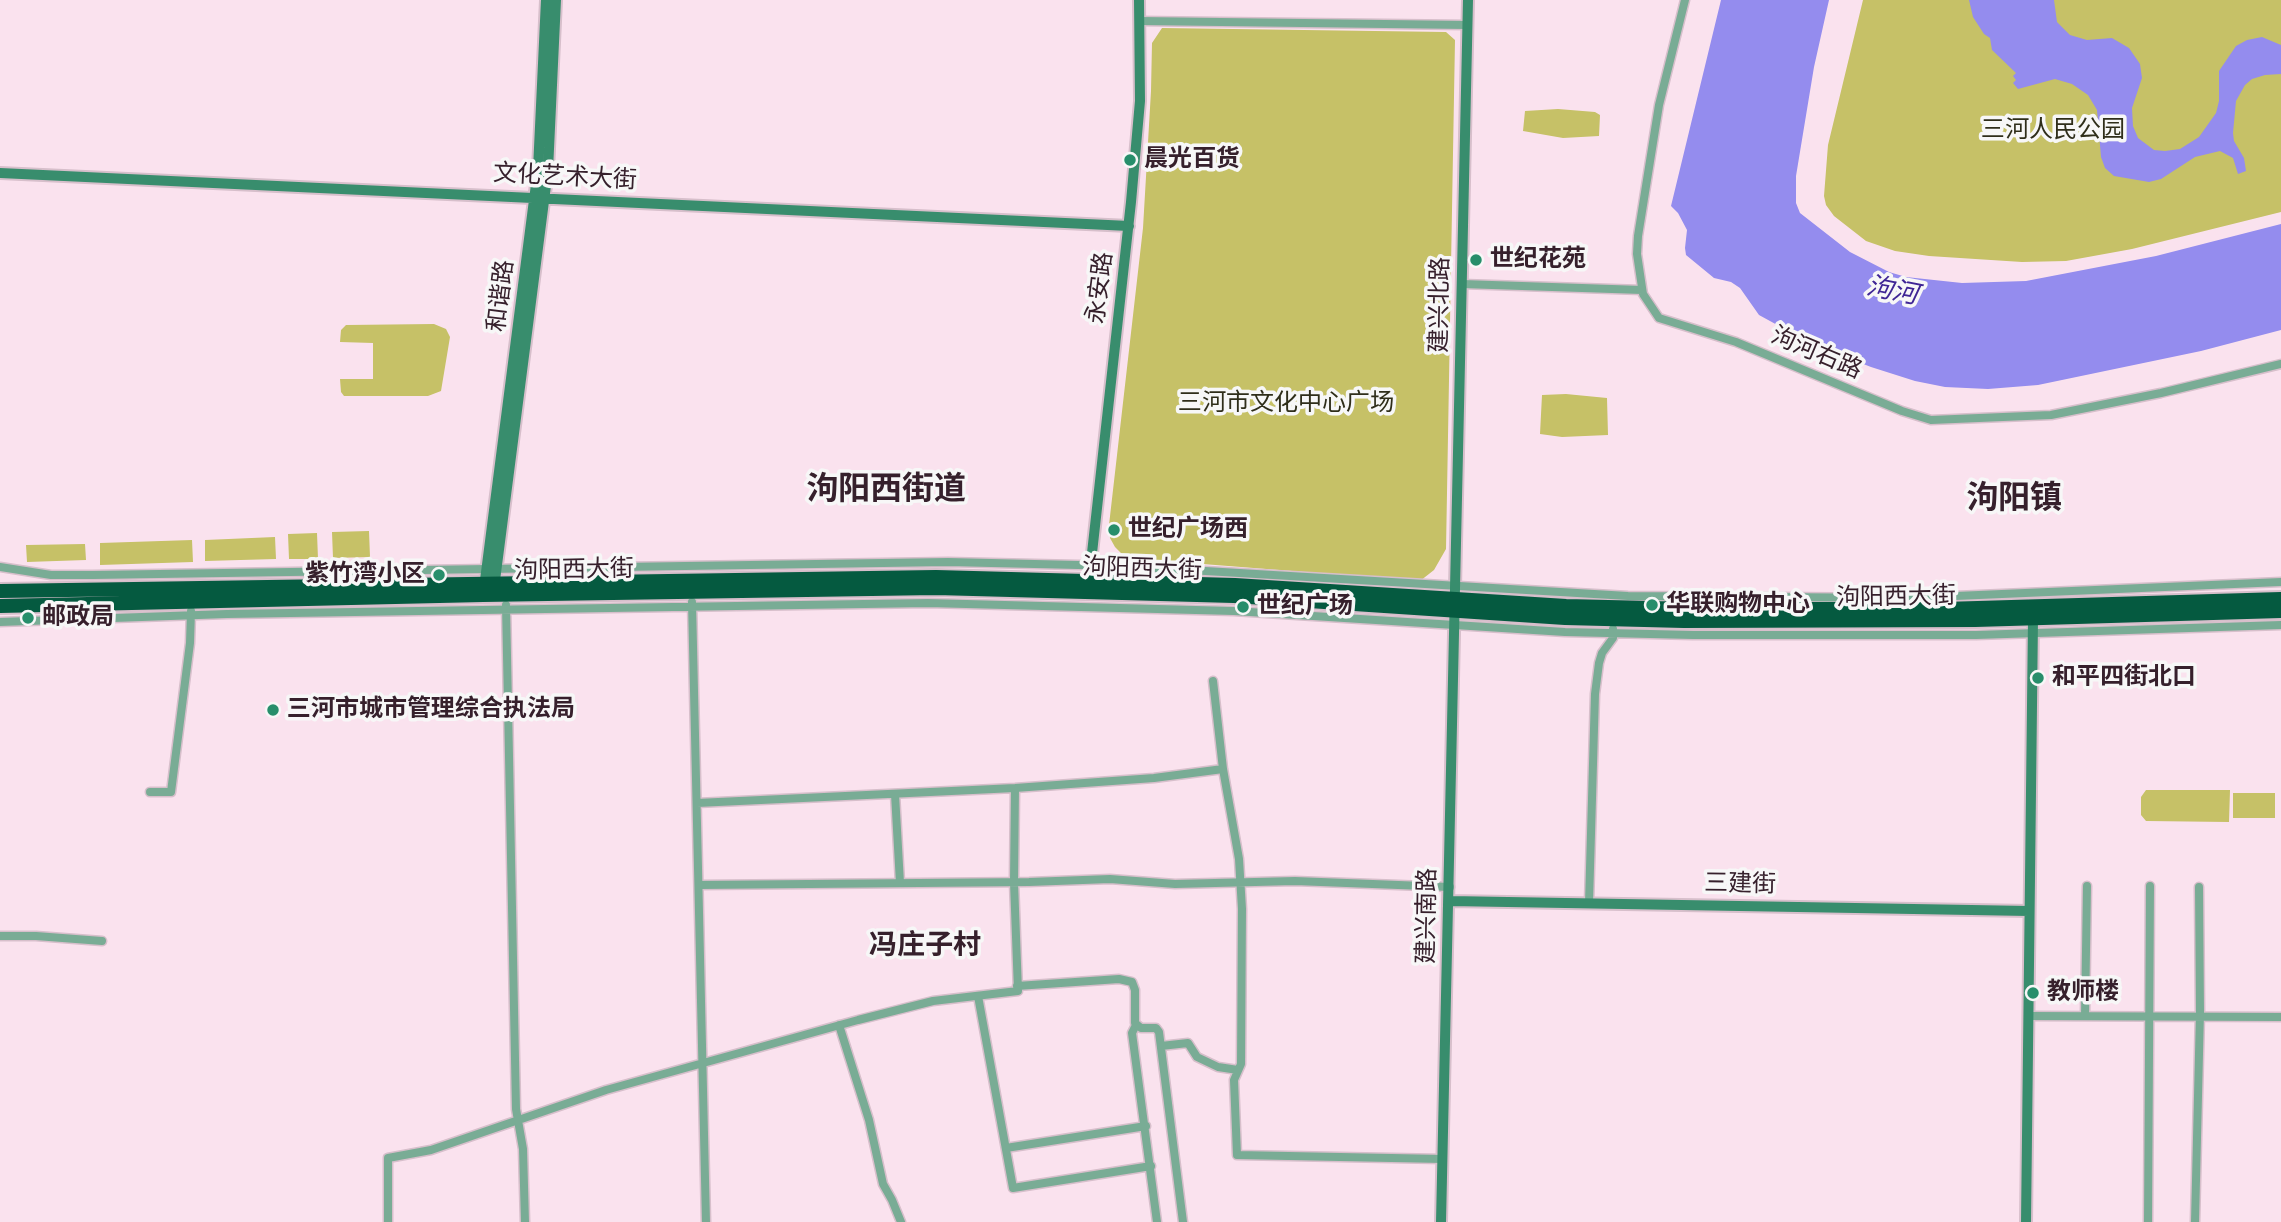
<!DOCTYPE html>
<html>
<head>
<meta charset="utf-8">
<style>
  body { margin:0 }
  canvas { display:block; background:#fae2ee }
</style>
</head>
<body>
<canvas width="2281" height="1222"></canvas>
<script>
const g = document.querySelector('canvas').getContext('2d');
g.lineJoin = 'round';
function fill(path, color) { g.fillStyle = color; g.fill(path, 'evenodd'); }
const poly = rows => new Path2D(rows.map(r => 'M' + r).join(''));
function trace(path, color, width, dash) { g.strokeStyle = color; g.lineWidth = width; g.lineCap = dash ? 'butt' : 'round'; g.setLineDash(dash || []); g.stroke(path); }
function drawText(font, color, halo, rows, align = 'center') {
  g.font = font + ' "Sofia Sans Condensed","Noto Sans SC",sans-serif'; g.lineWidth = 7; g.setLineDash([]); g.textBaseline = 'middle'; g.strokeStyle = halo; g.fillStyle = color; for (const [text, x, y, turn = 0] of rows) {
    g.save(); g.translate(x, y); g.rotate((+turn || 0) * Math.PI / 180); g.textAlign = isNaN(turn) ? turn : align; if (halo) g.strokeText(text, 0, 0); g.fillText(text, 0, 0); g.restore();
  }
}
const green = poly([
  [1863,0,2281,0,2281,212,2132,249,2066,261,2022,262,1929,256,1895,251,1866,241,1834,216,1826,205,1824,196,1828,145],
  [1162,28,1446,32,1455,40,1446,549,1434,570,1420,581,1126,558,1115,547,1110,538,1109,525,1143,228,1151,91,1152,43],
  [1558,109,1595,112,1600,115,1599,136,1563,138,1523,131,1525,111],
  [434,324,446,329,450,337,441,391,428,396,344,396,341,392,340,379,373,379,373,343,340,342,341,330,346,325],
  [1566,394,1607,398,1608,435,1562,437,1540,434,1542,395],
  [369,531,370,557,333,558,332,532],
  [317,533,318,559,289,559,288,534],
  [275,537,276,559,205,561,205,540],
  [192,540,193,562,100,565,100,543],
  [85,544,86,560,27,562,26,545],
  [2146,790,2230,790,2229,822,2146,821,2141,815,2141,797],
  [2233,793,2275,793,2275,818,2233,818]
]);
const water = poly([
  [1721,0,1829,0,1814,67,1796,176,1796,203,1800,213,1850,252,1889,272,1906,277,1962,283,2026,281,2156,256,2281,224,2281,330,2201,351,2038,385,1988,389,1945,387,1915,381,1871,367,1812,344,1759,315,1740,288,1731,282,1714,278,1686,255,1685,248,1687,230,1678,213,1671,206],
  [1969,0,2054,0,2057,22,2070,35,2087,40,2112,38,2129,48,2140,64,2142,78,2132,108,2133,126,2138,138,2154,150,2165,151,2180,149,2199,137,2216,113,2219,101,2219,71,2236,46,2247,40,2262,37,2281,45,2281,74,2265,75,2252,79,2245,85,2236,101,2233,133,2234,141,2244,158,2246,171,2238,174,2233,158,2220,151,2195,157,2161,179,2149,182,2114,176,2105,168,2101,157,2097,110,2088,95,2072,84,2055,79,2018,89,2013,83,2016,80,2013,76,2016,73,1992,50,1990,38,1984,34,1973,17]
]);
const street = poly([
  [1685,0,1659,105,1638,236,1637,254,1643,294,1659,318,1736,342,1902,411,1931,420,2051,415,2161,393,2281,364],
  [1139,21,1467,25],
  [1462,284,1642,290],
  [0,567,51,575,93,575,948,562,1121,566,1628,596,1909,598,2281,582],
  [692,602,706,1222],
  [506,605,516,1109,523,1149,525,1222],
  [0,622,227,614,928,603,1234,611,1565,632,1693,635,1976,635,2281,625],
  [1213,681,1223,769,1239,859,1242,909,1241,1064,1234,1080,1237,1155,1443,1159],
  [150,792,171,792,190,643,191,611],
  [895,794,900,883],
  [697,803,1015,788,1154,778,1223,769],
  [699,885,1029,882,1110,879,1175,884,1295,881,1450,887],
  [1589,903,1595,694,1599,663,1602,653,1613,638,1613,629],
  [0,936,36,936,102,941],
  [1017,986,1119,979,1132,982,1135,990,1135,1023,1141,1028,1156,1028,1159,1032,1183,1222],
  [978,996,1013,1188,1151,1166],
  [2028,1016,2281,1017],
  [2085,1016,2087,886],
  [839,1025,869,1120,883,1184,892,1200,901,1222],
  [1136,1025,1132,1033,1157,1222],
  [1161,1046,1188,1043,1197,1057,1218,1067,1238,1070],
  [1006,1148,1146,1126],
  [388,1222,388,1158,431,1150,606,1090,858,1020,933,1001,1018,991,1014,882,1015,788],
  [2148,1222,2150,886],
  [2195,1222,2200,1012,2199,887]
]);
const secondary = poly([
  [0,173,1129,226],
  [1089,580,1131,202,1140,101,1139,0],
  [484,588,538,169,546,0],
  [494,588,548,170,556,0],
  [1450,901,2029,911],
  [1441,1222,1468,0],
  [2026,1222,2033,619]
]);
const highway = poly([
  [0,591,936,577,1235,585,1566,606,1693,609,1944,609,2281,599],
  [0,606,483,595,936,588,1234,596,1565,618,1684,621,1975,620,2281,611]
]);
const markers = [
  [1130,160,7,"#278e6b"],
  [1476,260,7,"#278e6b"],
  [1114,530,7,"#278e6b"],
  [439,575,7,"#278e6b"],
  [1652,605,7,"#278e6b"],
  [1243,607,7,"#278e6b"],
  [28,618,7,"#278e6b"],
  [2038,678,7,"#278e6b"],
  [273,710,7,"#278e6b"],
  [2033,993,7,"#278e6b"]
];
const parkNames = [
  ["三河人民公园",2053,131],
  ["三河市文化中心广场",1286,404]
];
const poiNames = [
  ["晨光百货",1144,160],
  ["世纪花苑",1490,260],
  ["世纪广场西",1128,530],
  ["紫竹湾小区",425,575,"right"],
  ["华联购物中心",1666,605],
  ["世纪广场",1257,607],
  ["邮政局",42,618],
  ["和平四街北口",2052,678],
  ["三河市城市管理综合执法局",287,710],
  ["教师楼",2047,993]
];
const streetNames = [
  ["文化艺术大街",565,178,3],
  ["永安路",1101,288,-83],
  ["和谐路",502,296,-83],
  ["建兴北路",1441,305,-89],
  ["泃河右路",1816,354,23],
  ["泃阳西大街",1142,570,2],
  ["泃阳西大街",574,571,-1],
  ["泃阳西大街",1896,598,-1],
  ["三建街",1740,885,1],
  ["建兴南路",1428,916,-89]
];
const waterNames = [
  ["泃河",1892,292,11]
];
const quarterNames = [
  ["冯庄子村",925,947]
];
const districtNames = [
  ["泃阳西街道",886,491],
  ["泃阳镇",2014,500]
];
fill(green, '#c6c167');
fill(water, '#948cee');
trace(street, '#d7bfcb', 11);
trace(secondary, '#d7bfcb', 14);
trace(highway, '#d7bfcb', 18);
trace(street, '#79ac95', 8);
trace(secondary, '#388d6d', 10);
trace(highway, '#055a40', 14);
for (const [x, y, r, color] of markers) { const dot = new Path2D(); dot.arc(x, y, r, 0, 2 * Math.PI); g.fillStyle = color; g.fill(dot); trace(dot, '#f7f7f7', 2.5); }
drawText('24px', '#2f2e1a', '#f7f7f7', parkNames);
drawText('bold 24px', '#36202c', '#f7f7f7', poiNames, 'left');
drawText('24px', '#36202c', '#f7f7f7', streetNames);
drawText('italic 26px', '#3f2595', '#f7f7f7', waterNames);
drawText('bold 28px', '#36202c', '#f7f7f7', quarterNames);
drawText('bold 32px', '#36202c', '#f7f7f7', districtNames);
</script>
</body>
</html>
